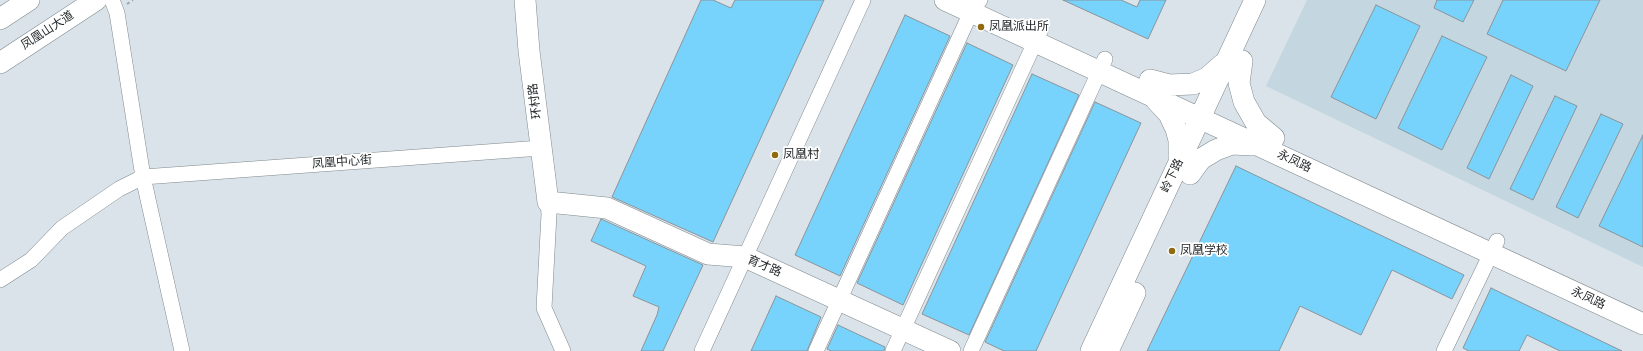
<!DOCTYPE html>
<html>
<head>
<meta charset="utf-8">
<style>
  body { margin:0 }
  canvas { display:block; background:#d9e3e9 }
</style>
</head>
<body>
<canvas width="1643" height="351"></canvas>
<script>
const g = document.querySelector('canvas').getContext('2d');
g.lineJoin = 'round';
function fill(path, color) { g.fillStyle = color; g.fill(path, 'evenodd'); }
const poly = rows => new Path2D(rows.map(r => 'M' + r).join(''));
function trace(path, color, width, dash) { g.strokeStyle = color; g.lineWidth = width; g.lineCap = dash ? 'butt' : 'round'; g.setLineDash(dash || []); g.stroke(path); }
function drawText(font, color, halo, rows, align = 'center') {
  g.font = font + ' "Source Sans 3","Noto Sans SC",sans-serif'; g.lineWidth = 3.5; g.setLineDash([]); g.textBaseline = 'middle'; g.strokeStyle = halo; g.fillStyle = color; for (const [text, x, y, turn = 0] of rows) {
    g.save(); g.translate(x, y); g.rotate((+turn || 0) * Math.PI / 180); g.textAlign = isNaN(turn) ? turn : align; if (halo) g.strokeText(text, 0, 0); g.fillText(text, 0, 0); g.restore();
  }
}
const built = poly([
  [1307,0,1643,0,1643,267,1266,86]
]);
const building = poly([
  [701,0,713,0,731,8,735,0,824,0,713,242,612,197,701,0],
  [1063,0,1121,0,1137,7,1140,0,1166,0,1148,39,1063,0],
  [1437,0,1474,0,1463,22,1434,8,1437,0],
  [1503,0,1600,0,1566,71,1487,34,1503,0],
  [1376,5,1420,26,1376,119,1331,97,1376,5],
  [905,15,950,36,840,276,795,255,905,15],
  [1442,36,1487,57,1442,150,1398,128,1442,36],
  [967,43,1013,65,903,305,857,283,967,43],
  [1032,74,1079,95,969,335,922,314,1032,74],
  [1511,75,1533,86,1489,179,1467,168,1511,75],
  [1555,96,1577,106,1533,200,1510,189,1555,96],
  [1095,102,1141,123,1036,351,1004,351,985,342,1095,102],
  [1601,114,1623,124,1578,218,1556,207,1601,114],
  [1643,135,1643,247,1599,226,1643,135],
  [1236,166,1464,275,1452,299,1392,270,1361,335,1300,306,1279,351,1147,351,1236,166],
  [601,219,703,265,663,351,641,351,657,315,659,307,633,296,646,266,591,241,601,219],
  [1491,288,1547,315,1622,351,1560,351,1527,335,1519,351,1469,351,1463,348,1491,288],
  [776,296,821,317,807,351,751,351,776,296],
  [838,325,885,347,884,351,831,351,827,349,838,325]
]);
const path = poly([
  [127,4,133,0]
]);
const street = poly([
  [112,0,117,13,143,177,182,351],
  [548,202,549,214,544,308,563,351],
  [0,280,31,260,62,228,119,189,143,177,541,148],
  [702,351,863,0],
  [816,351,971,12,980,0],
  [893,351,1041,29],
  [971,351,1105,59],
  [1444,351,1497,241]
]);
const secondary = poly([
  [525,0,529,51,548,202,607,208,708,254,745,257,950,351],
  [945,0,1643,324],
  [0,19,29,0],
  [1242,61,1239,83,1244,102,1256,123,1274,138],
  [0,63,96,0],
  [1150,80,1169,85,1193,84,1207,78,1223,64],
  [1156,100,1169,114,1176,129,1179,140,1179,159],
  [1190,174,1201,159,1216,150,1232,144,1252,145],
  [1091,351,1255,0],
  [1108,351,1135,293]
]);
const markers = [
  [981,27,4,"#8f6a0f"],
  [775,155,4,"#8f6a0f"],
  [1172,251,4,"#8f6a0f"]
];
const poiNames = [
  ["凤凰派出所",989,27],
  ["凤凰村",783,155],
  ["凤凰学校",1180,251]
];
const streetNames = [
  ["凤凰山大道",48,31,-33],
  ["环村路",536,101,-97],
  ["永凤路",1294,162,25],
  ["凤凰中心街",342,163,-4],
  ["岭下路",1173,176,-65],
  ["育才路",764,267,23],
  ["永凤路",1588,299,25]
];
fill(built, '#c4d7e0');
fill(building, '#78d3fc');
trace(building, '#8b9499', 1);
trace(street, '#7f898e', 16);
trace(secondary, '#7f898e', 22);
trace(path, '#9da5a9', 2, [3, 3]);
trace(street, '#fff', 15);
trace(secondary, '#fff', 21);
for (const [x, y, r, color] of markers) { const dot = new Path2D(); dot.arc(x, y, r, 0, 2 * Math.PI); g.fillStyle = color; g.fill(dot); trace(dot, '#fff', 1.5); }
drawText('12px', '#262a2c', '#fff', poiNames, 'left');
drawText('12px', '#262a2c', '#fff', streetNames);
</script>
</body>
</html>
